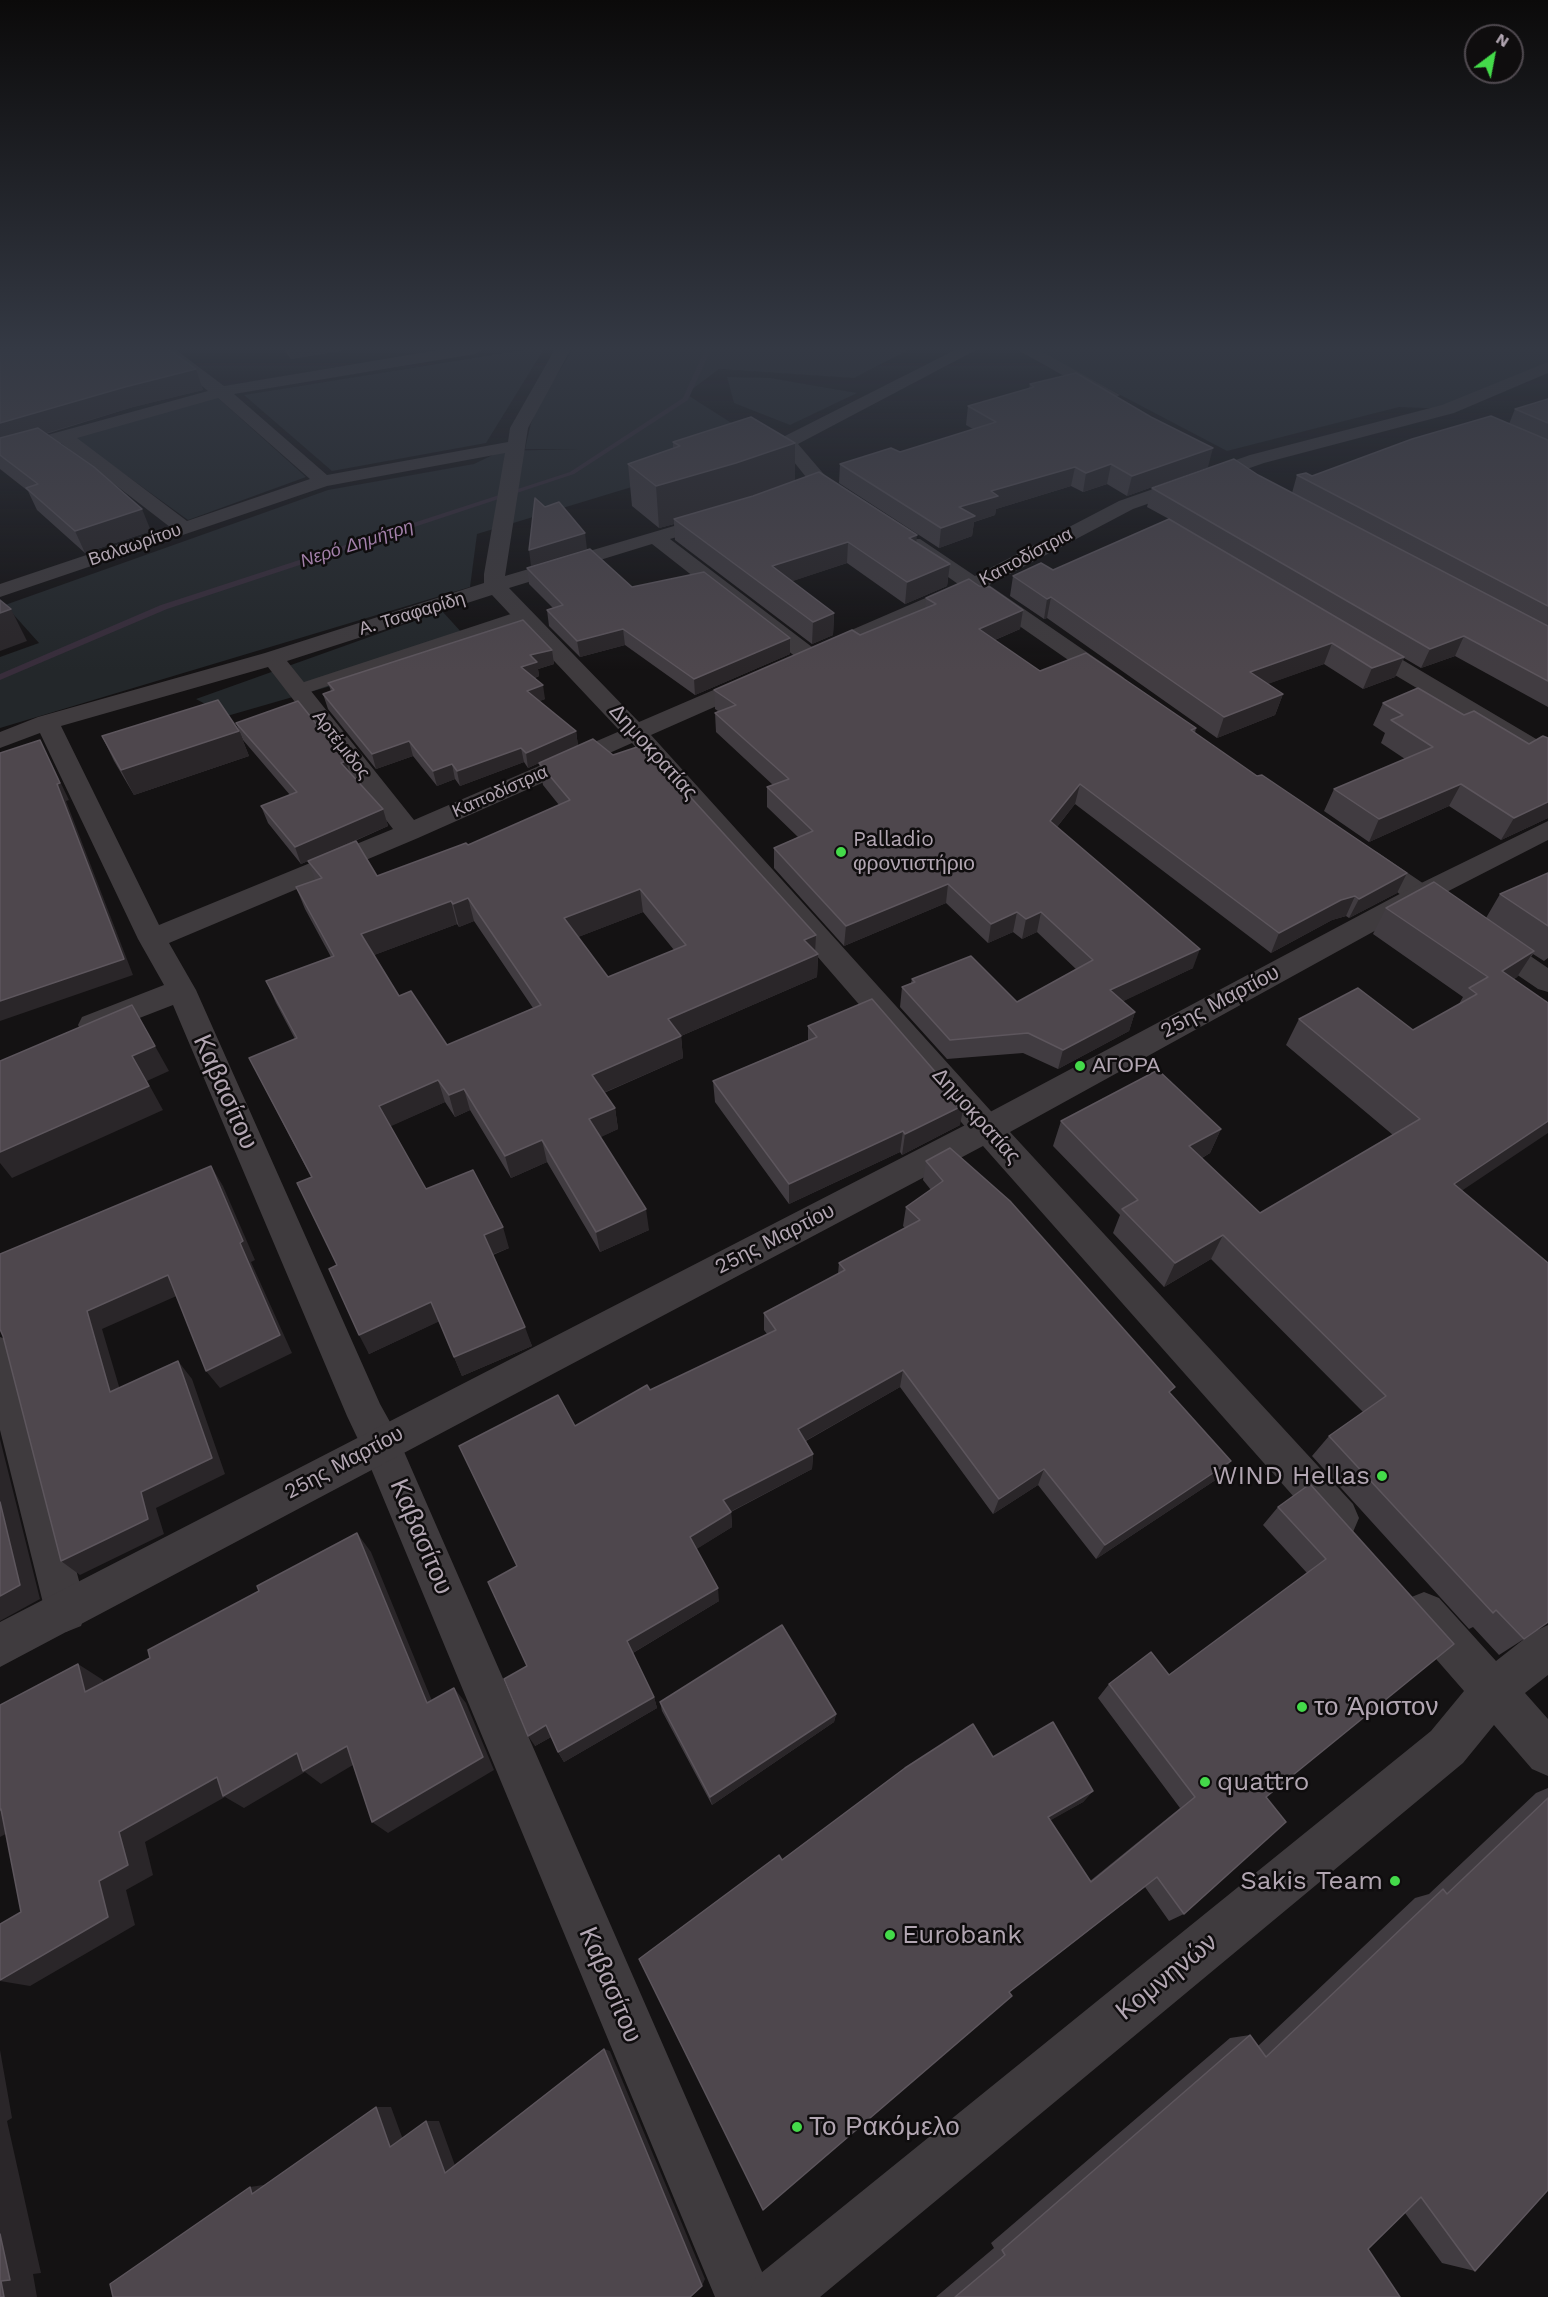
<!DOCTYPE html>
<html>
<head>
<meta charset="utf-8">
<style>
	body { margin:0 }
	#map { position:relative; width:1548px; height:2297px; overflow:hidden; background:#141213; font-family:"Work Sans",sans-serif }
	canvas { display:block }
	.north { position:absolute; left:1464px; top:24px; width:60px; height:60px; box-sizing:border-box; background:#0f0d0e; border:2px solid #504a50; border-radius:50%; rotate:32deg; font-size:16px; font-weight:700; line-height:24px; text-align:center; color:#b2a6b2 }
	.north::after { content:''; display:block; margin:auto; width:21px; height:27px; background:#44da4a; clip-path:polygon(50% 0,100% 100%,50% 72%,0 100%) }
</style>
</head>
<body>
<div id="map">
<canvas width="1548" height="2297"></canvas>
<div class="north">N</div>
</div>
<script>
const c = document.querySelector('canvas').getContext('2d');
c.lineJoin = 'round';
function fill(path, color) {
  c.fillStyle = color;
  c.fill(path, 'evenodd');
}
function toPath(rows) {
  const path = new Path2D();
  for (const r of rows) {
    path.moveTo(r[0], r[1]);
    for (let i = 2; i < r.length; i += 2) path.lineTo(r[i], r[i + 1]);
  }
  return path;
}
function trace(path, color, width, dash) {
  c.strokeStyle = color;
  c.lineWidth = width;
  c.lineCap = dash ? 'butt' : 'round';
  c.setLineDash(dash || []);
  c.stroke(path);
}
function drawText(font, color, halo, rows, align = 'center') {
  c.font = font + ' "Work Sans",sans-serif';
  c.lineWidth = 5;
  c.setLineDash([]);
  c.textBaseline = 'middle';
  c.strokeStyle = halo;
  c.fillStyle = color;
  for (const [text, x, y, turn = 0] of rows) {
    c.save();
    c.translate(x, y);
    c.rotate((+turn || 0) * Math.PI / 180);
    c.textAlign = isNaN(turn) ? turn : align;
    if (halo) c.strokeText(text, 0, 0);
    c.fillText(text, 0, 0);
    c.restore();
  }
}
fill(toPath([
	[530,349,544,349,486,443,332,471,244,395],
	[573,349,910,349,854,378,719,369,686,394,741,429,780,442,477,534,470,587,0,728,0,657,39,643,5,605,328,490,474,464,501,451,578,449,525,449,531,423,541,400],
	[1033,349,1548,349,1548,371,1448,409,1399,407,1227,451],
	[727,377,770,378,857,393,790,425,734,403],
	[217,397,306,477,188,520,73,437],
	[442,611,473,645,227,716,196,699]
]), '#23272a');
fill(toPath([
	[705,349,711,349,688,400,574,474,167,609,0,680,0,674,161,605,570,472,683,398,705,349]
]), '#382d3b');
fill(toPath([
	[523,610,529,612,531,615,529,618,304,694,292,694,289,690,292,686,523,610]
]), '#3f3b3e');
fill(toPath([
	[157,349,175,349,224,386,444,349,483,349,475,354,234,394,327,475,508,442,510,428,555,349,571,349,528,428,505,576,718,513,725,515,728,519,725,523,670,539,812,647,958,584,906,547,903,543,906,539,920,539,975,576,1119,501,1250,455,1442,405,1548,362,1548,373,1454,413,1264,463,1133,509,989,585,1123,677,1127,682,1123,687,1115,689,1107,687,972,593,809,663,801,661,652,544,509,588,639,722,746,676,762,676,766,681,762,686,651,735,999,1120,1003,1129,999,1138,987,1142,975,1138,632,743,418,838,169,943,196,990,380,1404,395,1431,773,2297,715,2297,365,1454,347,1416,173,1005,93,1036,82,1033,78,1025,82,1017,164,985,138,939,40,733,0,748,0,732,38,717,265,653,484,583,484,574,505,453,327,486,0,597,0,584,170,527,61,443,0,460,0,448,208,391,157,349],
	[218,398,310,479,187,521,77,438,218,398],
	[492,595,620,731,414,820,287,661,492,595],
	[268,667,393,829,159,925,61,726,268,667],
	[957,349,978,349,798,444,828,479,857,498,860,502,857,506,843,506,814,487,778,442,781,438,957,349],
	[1016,349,1037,349,1120,395,1111,400,1105,399,1016,349],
	[1361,638,1369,640,1548,746,1548,763,1539,761,1353,650,1350,645,1353,640,1361,638],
	[1367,849,1377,852,1458,907,1462,914,1458,921,1448,923,1438,921,1357,864,1354,858,1357,852,1367,849],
	[1488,931,1498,934,1548,968,1548,992,1538,989,1478,948,1474,941,1478,934,1488,931],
	[0,1337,13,1342,19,1354,87,1611,81,1626,66,1632,51,1626,45,1611,0,1430,0,1337]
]), '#3f3b3e');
fill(toPath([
	[1548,821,1548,840,1429,901,1010,1132,1353,1504,1359,1518,1353,1532,1339,1538,1325,1532,983,1146,0,1667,0,1622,975,1120,1409,889,1548,821],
	[1424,1592,1439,1598,1496,1661,1533,1632,1548,1625,1548,1675,1525,1693,1548,1719,1548,1776,1532,1769,1494,1725,1463,1763,820,2297,747,2297,756,2277,1431,1731,1464,1691,1409,1628,1403,1613,1409,1598,1424,1592]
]), '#3f3b3e');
fill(toPath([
	[0,349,196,369,203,390,133,407,46,434,151,531,85,553,37,510,28,491,0,469],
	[284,349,351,349,291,359],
	[1030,384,1208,467,1127,496,1107,484,1083,492,1071,486,996,509,995,515,974,522,972,536,939,548,839,483,840,464,900,452,973,429,966,425,968,406,1029,388],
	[1548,399,1548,707,1455,656,1421,668,1404,658,1395,677,1363,689,1324,664,1267,684,1283,694,1275,715,1217,738,1047,618,1044,619,1010,596,1013,576,1053,570,1169,519,1147,507,1152,488,1258,475,1292,493,1297,475,1312,476,1509,424,1515,409],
	[673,442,795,443,795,481,916,543,950,564,947,586,905,604,847,563,792,581,834,613,833,635,812,644,675,540,674,524,659,528,632,506,628,464,673,448],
	[527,568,632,587,790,638,790,654,695,695,625,645,580,657,549,626,547,610,553,608,529,584],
	[979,586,1023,610,1020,629,995,640,1040,671,1196,728,1195,733,1397,893,1349,918,1346,916,1332,920,1271,953,1075,804,1057,827,1193,968,1123,1001,1135,1012,1129,1031,1058,1069,1023,1053,947,1059,900,1007,902,987,911,983,912,979,1017,1002,1077,970,1037,932,1022,939,1013,932,988,943,946,903,844,946,774,868,774,848,798,837,767,807,767,787,773,785,716,732,715,713,718,711,715,709,714,690,860,635,925,608,926,598],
	[552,650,554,664,538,669,539,676,535,678,545,699,539,701,576,731,578,746,816,935,816,952,818,954,817,977,681,1036,683,1058,604,1093,615,1108,618,1129,600,1137,649,1230,600,1252,547,1162,511,1178,470,1110,455,1117,445,1102,390,1126,426,1189,509,1248,493,1255,532,1346,462,1376,439,1321,369,1354,337,1265,311,1177,249,1058,295,1039,276,1003,266,981,331,957,305,909,296,887,315,880,308,861,301,864,268,823,261,806,290,795,243,740,236,723,346,761,349,771,383,809,388,826,335,850,377,876,468,845,559,805,543,785,539,763,528,768,524,762,460,786,455,779,437,786,413,756,376,769,328,709,323,694,331,691,328,683],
	[643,912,674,950,608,977,578,937],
	[474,921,533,1008,447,1045,399,996,374,955,457,924,459,927],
	[1418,688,1548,818,1501,840,1449,806,1369,842,1324,811,1334,789,1405,759,1381,743,1385,733,1373,725,1383,703],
	[239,731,249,756,134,795,114,761,102,736],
	[1548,873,1548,958,1544,961,1533,954,1517,977,1514,979,1462,1191,1524,1639,1499,1655,1473,1627,1469,1629,1312,1456,1329,1436,1363,1412,1211,1259,1164,1287,1113,1233,1120,1215,1053,1146,1061,1121,1221,1129,1210,1153,1202,1158,1260,1213,1393,1135,1286,1045,1299,1019,1413,1030,1459,1004,1463,997,1373,934,1386,908,1486,918,1500,894],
	[808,1026,960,1125,902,1155,900,1152,789,1204,715,1102,713,1081,808,1040],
	[926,1161,1171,1395,1220,1477,1096,1559,1038,1485,993,1514,900,1387,806,1441,813,1454,812,1469,731,1512,732,1527,696,1549,719,1601,633,1653,654,1697,657,1708,564,1762,558,1752,551,1737,535,1746,517,1566,575,1426,767,1334,764,1330,764,1313,838,1274,839,1263,905,1228,903,1226,906,1207,931,1190,923,1180],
	[1278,1507,1454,1644,1266,1797,1184,1914,1169,1921,1145,1887,1009,1992,782,1860,993,1757,1093,1791,1083,1802,1050,1820,1090,1881,1180,1808,1098,1698,1109,1684,1169,1675,1307,1573,1263,1525],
	[660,1702,836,1714,834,1722,712,1805,662,1711],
	[1548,1788,1548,2190,1475,2271,1442,2263,1405,2213,1368,2249,1400,2297,936,2297,994,2248,991,2243,1230,2038,1250,2035,1258,2046,1415,1898,1429,1894,1536,1793]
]), '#413c41');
fill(toPath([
	[288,349,351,349,291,359],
	[196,369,203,390,133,407,0,447,0,423,125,387],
	[795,443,795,484,674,519,674,524,659,528,656,486],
	[1213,448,1208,467,1127,496,1132,476],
	[1111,464,1107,484,1083,492,1086,473],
	[1075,467,1071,486,996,509,995,515,974,522,972,536,939,548,941,528,959,507,991,491],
	[142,509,151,531,85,553,75,531],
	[585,533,587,549,531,566,529,550],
	[917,535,915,557,909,538],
	[848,542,847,563,772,588,772,566],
	[950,564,947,586,905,604,907,582],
	[1051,597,1047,618,1044,619,1047,599],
	[11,609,27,641,0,651,0,613],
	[1023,610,1020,629,976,648,979,629],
	[834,613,833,635,812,644,813,622],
	[623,629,625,645,580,657,577,641],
	[1464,636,1455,656,1421,668,1430,649],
	[790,638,790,654,695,695,694,679],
	[1332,643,1324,664,1243,693,1250,672],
	[552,650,554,664,538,669,539,676,524,682,521,667,530,655],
	[1404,657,1395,677,1363,689,1372,668],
	[543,685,545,699,529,706,527,691],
	[1283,694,1275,715,1217,738,1224,717],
	[239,731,249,756,134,795,121,770],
	[576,731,578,746,528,768,526,753],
	[40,740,69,800,66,801,133,975,0,1021,0,1001],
	[409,741,413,756,376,769,372,754],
	[521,748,524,762,460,786,457,771],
	[346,761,351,778,341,763],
	[452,764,455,779,437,786,433,771],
	[1080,784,1075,804,1046,841,1050,821],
	[1461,784,1449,806,1369,842,1379,819],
	[1548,802,1548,818,1501,840,1514,818],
	[383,809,388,826,301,864,295,847],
	[1407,873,1397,893,1349,918,1359,899],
	[948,884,946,903,844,946,846,926],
	[640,889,643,912,568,941,564,918],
	[1355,896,1346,916,1332,920,1271,953,1279,933,1341,900],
	[468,898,474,921,459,927,453,904],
	[451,901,457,924,369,957,361,934],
	[1017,912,1013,932,988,943,991,924],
	[1041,912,1037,932,1022,939,1026,919],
	[816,935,815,955,818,954,817,977,681,1036,683,1058,596,1096,592,1075,668,1019,804,940],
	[1200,949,1193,968,1105,1010,1110,990],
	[1534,951,1517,977,1485,997,1502,971],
	[132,1005,169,1071,147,1081,163,1110,12,1178,0,1163,0,1152,132,1056],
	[1135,1012,1129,1031,1058,1069,1063,1050],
	[438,1080,445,1102,387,1128,379,1106],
	[464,1089,470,1110,455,1117,449,1095],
	[964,1105,960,1125,902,1155,905,1134],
	[615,1108,618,1129,593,1141,589,1119],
	[1548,1121,1548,1133,1436,1208,1454,1184],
	[1221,1129,1210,1153,1179,1171,1189,1146],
	[903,1131,900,1152,789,1204,789,1184],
	[542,1140,547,1162,511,1178,505,1156],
	[211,1166,223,1186,255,1260,251,1262,292,1353,220,1388,206,1371,240,1243],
	[646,1209,649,1230,600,1252,596,1232],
	[503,1227,509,1248,491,1255,484,1235],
	[1223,1235,1211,1259,1164,1287,1175,1263],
	[168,1275,181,1294,102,1329,126,1410,110,1392,87,1311],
	[431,1302,440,1321,369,1354,359,1335],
	[525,1327,532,1346,462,1376,454,1357],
	[178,1361,192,1379,225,1474,156,1508,164,1534,80,1575,61,1561,141,1492],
	[903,1370,900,1387,798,1445,798,1429],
	[0,1439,40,1599,0,1621],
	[813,1454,812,1469,724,1515,723,1500],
	[1231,1461,1220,1477,1096,1559,1105,1545],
	[1044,1469,1038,1485,993,1514,999,1499],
	[731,1512,732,1527,692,1552,690,1537],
	[357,1533,371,1552,439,1718,427,1703],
	[718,1588,719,1601,631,1654,627,1641],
	[78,1664,103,1680,110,1707,85,1692],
	[454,1688,466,1703,494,1770,388,1833,372,1822],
	[654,1697,657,1708,564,1762,558,1752],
	[836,1714,834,1722,712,1805,710,1797],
	[546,1725,553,1736,535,1746,528,1736],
	[347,1746,363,1759,321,1784,305,1772,244,1808,225,1797,145,1842,153,1875,126,1890,135,1925,30,1986,0,1981,99,1881,119,1832,217,1777,297,1753],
	[1093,1791,1083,1802,1039,1827,1048,1817],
	[0,1810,30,1821,0,1837],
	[604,2049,610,2051,705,2279,702,2286],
	[0,2050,12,2118,7,2121,41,2273,33,2274,37,2297,4,2297,1,2281,0,2234],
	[376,2107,391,2107,405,2145,390,2147],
	[426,2121,439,2121,457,2171,445,2173],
	[270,2184,252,2194,250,2187]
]), '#2a2629');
const building = toPath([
	[0,349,168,349,196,369,125,387,0,423,0,349],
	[1076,373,1151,417,1213,448,1132,476,1111,464,1086,473,1075,467,991,491,998,496,959,507,975,516,941,528,840,464,891,448,900,452,996,422,968,406,1034,387,1030,384,1076,373],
	[1548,399,1548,423,1515,409,1548,399],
	[1491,416,1548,440,1548,606,1297,475,1306,473,1312,476,1412,439,1491,416],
	[751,417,795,443,736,463,656,486,628,464,680,446,673,442,751,417],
	[38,428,94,467,142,509,75,531,26,488,38,484,0,455,0,438,38,428],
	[1234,459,1258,475,1548,626,1548,681,1464,636,1430,649,1152,488,1234,459],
	[819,472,917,535,909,538,950,564,907,582,848,542,772,566,834,613,813,622,674,519,753,496,819,472],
	[535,498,545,507,559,502,585,533,529,550,535,498],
	[1169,519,1404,657,1372,668,1332,643,1250,672,1283,694,1224,717,1051,597,1047,599,1013,576,1041,563,1053,570,1169,519],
	[590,549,632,587,704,572,790,638,694,679,623,629,577,641,547,610,563,605,527,568,590,549],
	[969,579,979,586,990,587,1023,610,979,629,1040,671,1086,653,1196,728,1191,730,1257,776,1262,775,1407,873,1359,899,1355,896,1341,900,1279,933,1080,784,1050,821,1200,949,1110,990,1135,1012,1063,1050,1028,1033,950,1040,902,987,915,982,912,979,971,956,1017,1002,1093,960,1041,912,1026,919,1017,912,991,924,948,884,846,926,774,848,813,831,767,787,789,779,715,713,736,705,714,690,852,630,860,635,936,604,926,598,969,579],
	[0,600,11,609,0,613,0,600],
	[523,620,552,650,530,655,537,662,521,667,543,685,527,691,576,731,526,753,521,748,457,771,452,764,433,771,409,741,372,754,323,694,334,690,328,683,523,620],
	[1418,688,1464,715,1474,711,1529,744,1543,736,1548,738,1548,802,1514,818,1461,784,1379,819,1334,789,1433,747,1391,720,1403,715,1383,703,1418,688],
	[218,700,239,731,121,770,102,736,218,700],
	[298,701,346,761,341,763,383,809,295,847,261,806,297,792,236,723,298,701],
	[593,739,613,755,643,745,816,935,804,940,818,954,668,1019,681,1036,592,1075,615,1108,589,1119,646,1209,596,1232,542,1140,505,1156,464,1089,449,1095,438,1080,379,1106,426,1189,473,1170,503,1227,484,1235,525,1327,454,1357,431,1302,359,1335,329,1269,337,1265,297,1183,312,1177,249,1058,297,1038,266,981,334,956,296,887,322,878,308,861,356,841,377,876,466,843,468,845,570,800,539,763,593,739],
	[640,889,686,945,608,977,564,918,640,889],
	[468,898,541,1005,447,1045,411,991,399,996,361,934,451,901,453,904,468,898],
	[40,740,60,783,57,784,124,959,0,1001,0,753,40,740],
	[1548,873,1548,926,1500,894,1548,873],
	[1434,882,1534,951,1502,971,1548,1003,1548,1121,1454,1184,1548,1263,1548,1622,1524,1639,1496,1610,1493,1613,1329,1436,1386,1396,1223,1235,1175,1263,1122,1209,1138,1200,1061,1121,1158,1070,1221,1129,1189,1146,1260,1213,1420,1119,1299,1019,1358,988,1413,1030,1477,994,1469,988,1488,977,1386,908,1434,882],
	[872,999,964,1105,905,1134,903,1131,789,1184,713,1081,817,1037,808,1026,872,999],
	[132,1005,155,1046,132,1056,149,1086,0,1152,0,1061,132,1005],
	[950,1148,1010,1201,1175,1387,1169,1392,1231,1461,1105,1545,1044,1469,999,1499,903,1370,798,1429,813,1454,723,1500,731,1512,690,1537,718,1588,627,1641,654,1697,558,1752,546,1725,528,1736,504,1679,527,1666,488,1582,517,1566,459,1446,558,1395,575,1426,647,1385,650,1390,776,1330,764,1313,845,1270,839,1263,920,1220,906,1207,943,1181,926,1161,950,1148],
	[211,1166,243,1241,240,1243,280,1335,206,1371,168,1275,87,1311,110,1392,178,1361,212,1458,141,1492,148,1519,61,1561,3,1336,0,1329,0,1254,211,1166],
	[1310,1484,1454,1644,1266,1797,1286,1822,1184,1914,1157,1877,1009,1992,1012,1996,763,2210,639,1959,779,1855,782,1860,905,1768,973,1724,993,1757,1053,1722,1093,1791,1048,1817,1091,1882,1195,1797,1109,1684,1151,1652,1169,1675,1326,1559,1278,1507,1310,1484],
	[0,1502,20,1585,0,1596,0,1502],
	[357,1533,427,1703,454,1688,483,1757,372,1822,347,1746,303,1771,297,1753,223,1796,217,1777,119,1832,128,1865,99,1881,108,1917,0,1980,0,1924,21,1912,1,1809,0,1810,0,1705,78,1664,85,1692,150,1658,148,1650,259,1591,257,1586,357,1533],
	[782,1625,836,1714,710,1797,660,1702,782,1625],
	[1548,1798,1548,2190,1475,2271,1421,2197,1368,2249,1400,2297,955,2297,1005,2255,1002,2250,1250,2035,1266,2057,1443,1889,1447,1894,1548,1798],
	[604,2049,702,2286,690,2297,113,2297,110,2284,250,2187,252,2194,376,2107,390,2147,426,2121,445,2173,604,2049],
	[0,2234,10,2280,1,2281,4,2297,0,2297,0,2234]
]);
fill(building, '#4e474d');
trace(building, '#5d565d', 1.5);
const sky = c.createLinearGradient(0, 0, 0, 671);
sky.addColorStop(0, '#0b0a0a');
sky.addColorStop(0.52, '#343944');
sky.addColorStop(1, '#34394400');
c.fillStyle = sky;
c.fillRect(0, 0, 1548, 671);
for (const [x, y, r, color] of [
	[841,852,6,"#44da4a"],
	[1080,1066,6,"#44da4a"],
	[1382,1476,6,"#44da4a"],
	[1302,1707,6,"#44da4a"],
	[1205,1782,6,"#44da4a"],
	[1395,1881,6,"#44da4a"],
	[890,1935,6,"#44da4a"],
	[797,2127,6,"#44da4a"]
]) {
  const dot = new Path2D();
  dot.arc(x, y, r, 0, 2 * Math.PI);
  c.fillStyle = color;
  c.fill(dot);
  trace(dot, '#0f0d0e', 2);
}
drawText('italic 18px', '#a380aa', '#0f0d0e', [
	["Νερό Δημήτρη",357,544,-18]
]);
drawText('18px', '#b2a6b2', '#0f0d0e', [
	["Βαλαωρίτου",135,545,-19],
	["Καποδίστρια",1026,557,-28],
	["Α. Τσαφαρίδη",412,614,-17],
	["Αρτέμιδος",341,745,52],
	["Καποδίστρια",500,792,-24]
]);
drawText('21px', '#b2a6b2', '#0f0d0e', [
	["Δημοκρατίας",653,752,48],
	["25ης Μαρτίου",1220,1002,-28],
	["Δημοκρατίας",976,1116,48],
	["25ης Μαρτίου",775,1239,-27],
	["25ης Μαρτίου",344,1463,-28]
]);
drawText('21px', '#b2a6b2', '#0f0d0e', [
	["Palladio",853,840],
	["φροντιστήριο",853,864],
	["ΑΓΟΡΑ",1092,1066]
], 'left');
drawText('26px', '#b2a6b2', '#0f0d0e', [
	["Καβασίτου",225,1092,66],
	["Καβασίτου",421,1537,67],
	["Κομνηνών",1167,1977,-39],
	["Καβασίτου",610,1985,67]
]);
drawText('26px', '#b2a6b2', '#0f0d0e', [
	["WIND Hellas",1370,1476,"right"],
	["το Άριστον",1314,1707],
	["quattro",1217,1782],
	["Sakis Team",1383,1881,"right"],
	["Eurobank",902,1935],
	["Το Ρακόμελο",809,2127]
], 'left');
</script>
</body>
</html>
